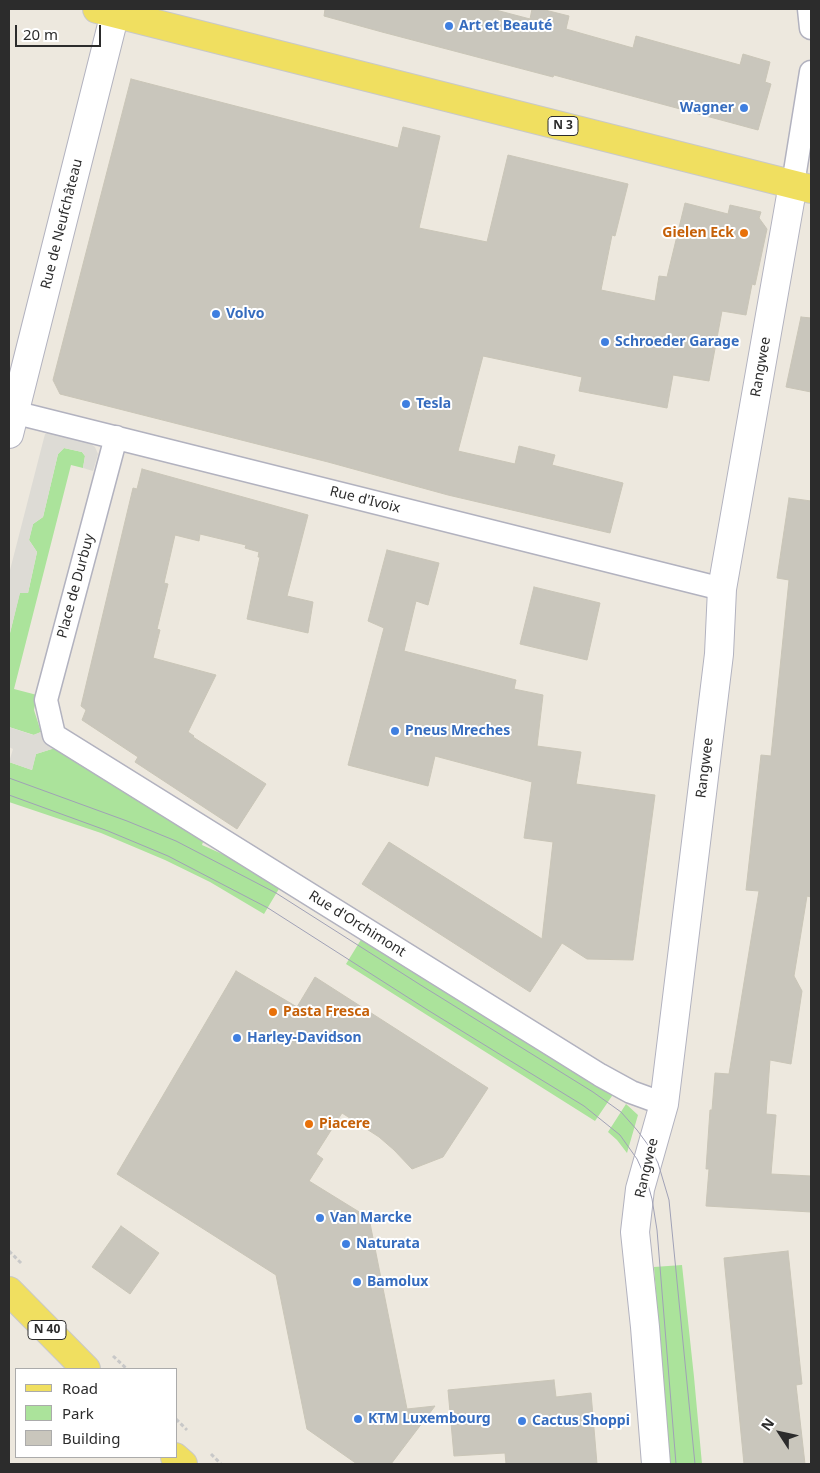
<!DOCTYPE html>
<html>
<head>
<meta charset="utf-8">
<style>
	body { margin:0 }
	#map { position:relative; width:820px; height:1473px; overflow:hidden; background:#ede8de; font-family:"Noto Sans",sans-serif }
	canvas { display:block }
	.frame { position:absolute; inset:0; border:10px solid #2c2c2c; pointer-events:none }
	.legend { position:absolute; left:15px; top:1368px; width:162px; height:90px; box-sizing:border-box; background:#fff; border:1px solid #ababab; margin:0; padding:6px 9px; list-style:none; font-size:15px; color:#2c2c2c }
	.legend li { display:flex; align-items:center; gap:10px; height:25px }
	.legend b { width:25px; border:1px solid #ababab }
	.north { position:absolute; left:755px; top:1408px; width:50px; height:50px; -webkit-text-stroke:4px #fff; paint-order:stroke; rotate:305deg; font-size:14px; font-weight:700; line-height:20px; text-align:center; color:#2c2c2c }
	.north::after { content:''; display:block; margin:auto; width:18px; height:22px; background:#2c2c2c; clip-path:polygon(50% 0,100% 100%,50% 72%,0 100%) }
	.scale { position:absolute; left:15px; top:25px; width:86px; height:22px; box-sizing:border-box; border:2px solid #2c2c2c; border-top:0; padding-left:6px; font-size:15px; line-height:18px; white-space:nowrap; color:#2c2c2c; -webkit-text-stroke:4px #fff; paint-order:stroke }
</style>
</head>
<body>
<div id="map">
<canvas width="820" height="1473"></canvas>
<div class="frame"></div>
<ul class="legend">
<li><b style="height:6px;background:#f0df60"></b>Road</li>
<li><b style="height:14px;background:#abe39b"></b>Park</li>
<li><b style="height:14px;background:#c9c6bc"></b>Building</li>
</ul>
<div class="north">N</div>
<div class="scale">20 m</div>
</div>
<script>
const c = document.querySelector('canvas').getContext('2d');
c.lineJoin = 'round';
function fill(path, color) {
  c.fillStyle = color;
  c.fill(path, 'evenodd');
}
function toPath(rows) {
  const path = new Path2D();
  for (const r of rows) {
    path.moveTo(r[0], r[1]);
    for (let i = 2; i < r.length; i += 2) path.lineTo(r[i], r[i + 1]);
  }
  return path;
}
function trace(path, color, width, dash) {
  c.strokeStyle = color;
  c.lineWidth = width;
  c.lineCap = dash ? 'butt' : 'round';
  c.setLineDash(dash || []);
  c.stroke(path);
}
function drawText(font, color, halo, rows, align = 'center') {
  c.font = font + ' "Noto Sans",sans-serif';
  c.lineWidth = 4;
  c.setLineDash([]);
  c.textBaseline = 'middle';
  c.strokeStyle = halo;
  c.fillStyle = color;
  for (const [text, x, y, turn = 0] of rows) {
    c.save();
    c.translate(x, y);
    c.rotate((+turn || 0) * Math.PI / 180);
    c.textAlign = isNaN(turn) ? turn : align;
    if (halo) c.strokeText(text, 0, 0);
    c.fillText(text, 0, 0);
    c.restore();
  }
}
fill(toPath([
	[64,448,82,452,85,456,83,468,71,465,14,689,37,695,34,710,41,732,34,735,9,727,9,637,20,592,28,593,37,552,29,540,33,524,43,517,58,454],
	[55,748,204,839,202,845,229,857,280,887,264,914,210,882,165,860,101,833,9,802,9,762,32,770,36,754],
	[362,938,614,1093,595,1121,346,964],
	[626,1104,638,1115,627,1153,617,1140,608,1132],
	[682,1265,694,1377,702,1464,670,1464,654,1267]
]), '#abe39b');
fill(toPath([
	[47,433,88,442,95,447,98,454,93,471,83,468,85,456,82,452,64,448,58,454,43,517,33,524,29,540,37,552,28,593,20,593,9,637,9,574,45,434],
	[9,727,33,735,41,732,46,741,55,748,36,754,32,770,9,762,13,749,9,747]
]), '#dddbd5');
const building = toPath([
	[325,9,492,9,530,19,532,9,541,9,569,16,566,29,633,48,636,36,740,65,743,54,770,62,765,82,771,84,758,130,554,75,553,77,382,32,324,16,325,9],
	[131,79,398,148,403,127,440,136,419,228,487,242,508,155,628,184,615,236,612,235,601,290,655,301,659,276,667,277,685,203,728,214,730,205,761,212,759,218,767,229,755,285,752,284,746,315,722,311,709,381,673,375,667,408,579,391,582,377,483,356,458,451,515,464,519,446,555,455,552,465,623,483,610,533,448,495,328,462,60,394,53,380,131,79],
	[801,317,811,318,811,392,786,387,801,317],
	[142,469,308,515,287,596,313,602,308,633,247,619,260,557,258,557,259,552,245,548,246,545,200,534,199,541,175,535,164,583,168,584,157,629,160,630,153,658,216,675,188,732,194,736,193,737,266,784,237,829,135,762,138,757,82,720,86,710,81,706,133,488,137,489,142,469],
	[789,498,811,501,811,897,807,896,794,976,802,991,791,1064,770,1060,766,1114,776,1115,771,1174,811,1176,811,1212,706,1206,709,1169,706,1169,710,1110,712,1110,715,1073,729,1074,759,891,746,890,761,755,771,756,789,580,777,578,789,498],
	[387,550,439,563,428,605,416,601,404,651,516,680,514,689,543,695,537,746,581,752,576,784,655,795,633,960,587,959,562,943,530,992,362,884,389,842,542,939,553,842,524,838,532,782,435,756,428,786,348,765,384,628,368,621,387,550],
	[534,587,600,603,587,660,520,644,534,587],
	[236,971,297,1007,315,977,488,1088,443,1157,412,1169,394,1150,379,1137,342,1113,316,1154,323,1159,309,1181,369,1218,407,1409,435,1406,391,1464,357,1464,307,1429,276,1275,117,1174,236,971],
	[121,1226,159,1253,130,1294,92,1267,121,1226],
	[788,1251,802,1384,796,1385,805,1464,744,1464,724,1258,788,1251],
	[554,1380,556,1397,591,1393,597,1464,506,1464,505,1453,454,1456,448,1390,554,1380]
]);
fill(building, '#c9c6bc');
trace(building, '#c9c5b7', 1);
const street = toPath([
	[809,9,811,28],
	[793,184,811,72],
	[9,411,722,589],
	[116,437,46,700,54,735,600,1075,631,1092,664,1104]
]);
const secondary = toPath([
	[9,434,115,13,113,9],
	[656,1464,645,1327,635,1232,640,1189,664,1104,719,654,722,589,793,184]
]);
const primary = toPath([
	[97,9,811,189],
	[9,1291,86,1369],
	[175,1457,183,1464]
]);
trace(street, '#b2b2bf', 25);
trace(secondary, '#b2b2bf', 30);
trace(primary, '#c8c8c8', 30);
trace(toPath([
	[9,1251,22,1264],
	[113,1356,127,1369],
	[176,1419,187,1430],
	[211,1454,221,1464]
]), '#c8c8c8', 3, [4, 2.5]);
trace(street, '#fff', 22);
trace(secondary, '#fff', 28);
trace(primary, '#f0df60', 28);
trace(toPath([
	[9,778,127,821,176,841,276,893,419,984,593,1092,621,1112,637,1130,651,1149,658,1163,669,1200,695,1464],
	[9,795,108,831,168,856,268,908,426,1009,584,1106,620,1135,637,1159,647,1181,652,1199,657,1230,676,1464]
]), '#a0a1b6', 1);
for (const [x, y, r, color] of [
	[449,26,5,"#3f7fe0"],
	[744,108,5,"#3f7fe0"],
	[744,233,5,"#e8710a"],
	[216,314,5,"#3f7fe0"],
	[605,342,5,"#3f7fe0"],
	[406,404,5,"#3f7fe0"],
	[395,731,5,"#3f7fe0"],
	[273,1012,5,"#e8710a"],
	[237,1038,5,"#3f7fe0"],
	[309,1124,5,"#e8710a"],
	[320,1218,5,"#3f7fe0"],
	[346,1244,5,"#3f7fe0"],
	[357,1282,5,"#3f7fe0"],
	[358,1419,5,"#3f7fe0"],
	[522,1421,5,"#3f7fe0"]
]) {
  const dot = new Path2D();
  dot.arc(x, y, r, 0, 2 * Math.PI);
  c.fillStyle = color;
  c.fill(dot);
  trace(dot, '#fff', 2);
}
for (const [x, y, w] of [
	[563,126,30],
	[47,1330,38]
]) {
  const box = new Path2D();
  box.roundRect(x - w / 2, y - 9.5, w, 19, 4);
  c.fillStyle = '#fff';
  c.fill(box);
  trace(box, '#2c2c2c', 1);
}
drawText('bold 12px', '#2c2c2c', null, [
	["N 3",563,126],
	["N 40",47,1330]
]);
drawText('bold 14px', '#366cbe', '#fff', [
	["Art et Beauté",459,26],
	["Wagner",734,108,"right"],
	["Volvo",226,314],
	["Schroeder Garage",615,342],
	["Tesla",416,404],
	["Pneus Mreches",405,731],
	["Harley-Davidson",247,1038],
	["Van Marcke",330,1218],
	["Naturata",356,1244],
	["Bamolux",367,1282],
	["KTM Luxembourg",368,1419],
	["Cactus Shoppi",532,1421]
], 'left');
drawText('14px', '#2c2c2c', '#fff', [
	["Rue de Neufchâteau",62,224,-76],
	["Rangwee",761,367,-80],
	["Rue d'Ivoix",365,500,14],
	["Place de Durbuy",76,586,-75],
	["Rangwee",705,768,-83],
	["Rue d'Orchimont",357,924,32],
	["Rangwee",647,1168,-77]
]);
drawText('bold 14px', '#c56008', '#fff', [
	["Gielen Eck",734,233,"right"],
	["Pasta Fresca",283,1012],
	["Piacere",319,1124]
], 'left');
</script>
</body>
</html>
